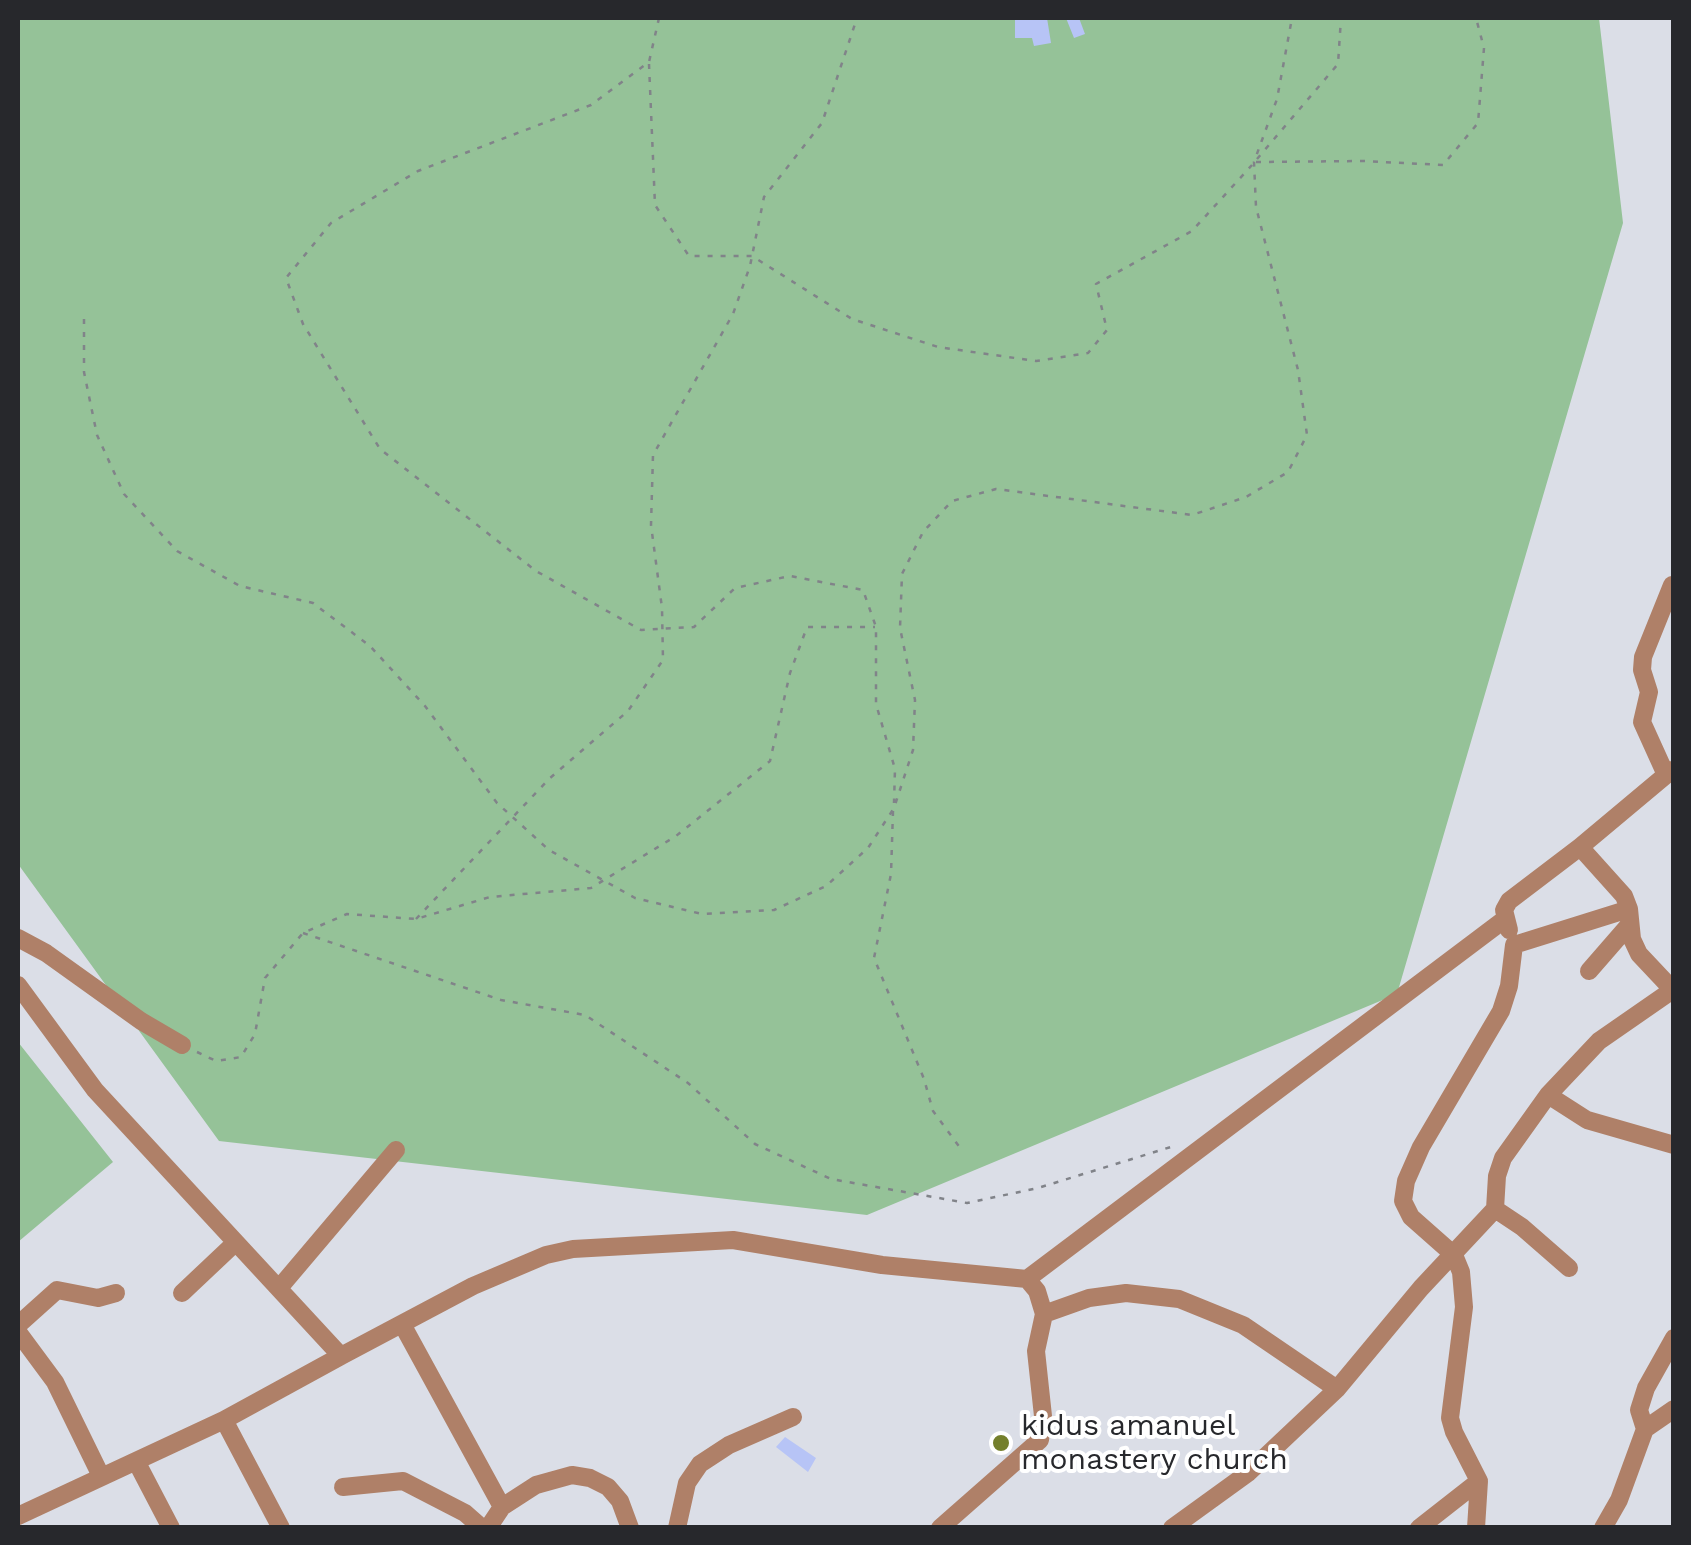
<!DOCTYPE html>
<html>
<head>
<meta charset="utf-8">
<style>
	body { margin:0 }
	#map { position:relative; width:1691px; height:1545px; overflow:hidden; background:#dbdee7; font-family:"Work Sans",sans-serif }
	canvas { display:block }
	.frame { position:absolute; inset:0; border:20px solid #27282c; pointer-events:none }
</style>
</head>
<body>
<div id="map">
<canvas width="1691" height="1545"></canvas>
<div class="frame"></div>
</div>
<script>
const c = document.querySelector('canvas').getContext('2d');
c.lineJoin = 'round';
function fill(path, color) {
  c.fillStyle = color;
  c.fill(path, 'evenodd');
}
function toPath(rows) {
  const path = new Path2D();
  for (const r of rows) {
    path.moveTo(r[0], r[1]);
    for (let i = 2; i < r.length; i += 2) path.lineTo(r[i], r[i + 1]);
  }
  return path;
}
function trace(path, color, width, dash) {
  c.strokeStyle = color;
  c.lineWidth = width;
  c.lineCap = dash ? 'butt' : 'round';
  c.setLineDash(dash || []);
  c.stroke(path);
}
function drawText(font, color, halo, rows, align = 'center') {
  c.font = font + ' "Work Sans",sans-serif';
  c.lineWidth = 8;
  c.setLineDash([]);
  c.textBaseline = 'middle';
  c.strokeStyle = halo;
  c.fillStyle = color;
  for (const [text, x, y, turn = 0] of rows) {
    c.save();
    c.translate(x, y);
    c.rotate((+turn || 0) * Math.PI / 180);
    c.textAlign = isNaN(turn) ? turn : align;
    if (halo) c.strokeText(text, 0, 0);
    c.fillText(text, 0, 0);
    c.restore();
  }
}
fill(toPath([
	[18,18,1599,18,1623,223,1397,994,867,1215,219,1141,18,864],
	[18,1042,113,1162,18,1242]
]), '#95c298');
fill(toPath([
	[1015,18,1047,18,1051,43,1034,46,1032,38,1015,38],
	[1066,18,1079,18,1085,34,1074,38],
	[785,1437,816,1458,808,1472,776,1447]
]), '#b7c4f6');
trace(toPath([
	[659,18,649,62,591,105,418,171,331,223,286,278,303,324,380,449,536,571,641,630,694,627,735,588,790,576,863,590,876,627,876,704,895,769,894,803],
	[649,64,655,205,689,256,752,256,852,319,938,347,1036,361,1088,353,1107,330,1096,284,1192,231,1252,165],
	[1257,159,1338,64,1341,18],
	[1256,162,1363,161,1443,165,1478,123,1484,48,1476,18],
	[84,319,84,372,97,435,124,494,177,551,240,586,313,603,370,646,425,706,497,803,549,850,635,898,702,914,774,910,826,886,868,848,894,808,913,750,915,700,900,628,902,574,923,532,952,501,996,489,1192,515,1246,497,1288,472,1307,435,1298,370,1256,207,1254,162,1277,99,1292,18],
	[893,811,891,874,874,958,924,1079,933,1111,961,1149],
	[416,919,550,778,628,711,663,660,662,608,651,525,653,455,733,314,750,266,764,197,822,123,857,18],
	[303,933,501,1000,585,1015,688,1083,755,1144,831,1179,967,1203,1038,1188,1174,1146],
	[197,1052,216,1061,241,1057,255,1034,265,978,303,933,347,914,416,919,490,897,591,888,676,836,770,761,790,673,807,627,875,627]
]), '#818389', 2.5, [5, 8]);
trace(toPath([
	[1666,775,1642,722,1649,692,1642,670,1643,657,1672,585],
	[1580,847,1672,770],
	[1509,930,1504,910,1509,901,1580,847,1624,896,1629,909],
	[18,938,46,953,141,1021,182,1045],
	[1589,971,1629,925],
	[18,985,95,1090,341,1356,473,1286,546,1255,573,1249,733,1240,882,1265,1027,1279,1037,1291,1044,1314,1036,1351,1043,1416,1040,1440,940,1528],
	[1548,1095,1587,1120,1674,1145],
	[1495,1209,1522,1227,1569,1268],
	[1027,1279,1505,919],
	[280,1287,396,1150],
	[182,1293,235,1243],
	[1044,1314,1089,1298,1126,1293,1179,1299,1243,1325,1337,1389],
	[402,1324,502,1507],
	[18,1325,57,1290,98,1298,116,1293],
	[18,1332,55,1382,101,1476],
	[224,1420,281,1528],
	[1645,1429,1639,1410,1646,1388,1674,1338],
	[136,1461,171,1528],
	[343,1487,403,1481,465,1513,482,1528],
	[18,1516,224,1420,341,1356],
	[488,1528,502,1507,536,1485,572,1475,590,1478,608,1487,620,1501,630,1528],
	[677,1528,687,1483,700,1464,729,1445,793,1417],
	[1172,1528,1248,1473,1337,1389,1421,1288,1495,1209,1497,1176,1503,1158,1548,1095,1599,1041,1674,989],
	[1419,1528,1479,1481],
	[1476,1528,1479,1481,1454,1432,1450,1418,1464,1307,1461,1272,1454,1255,1411,1217,1403,1201,1406,1181,1421,1147,1501,1011,1509,986,1514,945,1629,909,1632,939,1639,954,1671,988],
	[1603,1528,1619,1500,1645,1429,1674,1409]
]), '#af8068', 18);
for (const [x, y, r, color] of [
	[1001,1443,10,"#747f2c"]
]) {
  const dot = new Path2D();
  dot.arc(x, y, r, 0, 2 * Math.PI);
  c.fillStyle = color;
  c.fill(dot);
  trace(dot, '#fff', 4);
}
drawText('30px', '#27282c', '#fff', [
	["kidus amanuel",1021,1426],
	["monastery church",1021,1460]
], 'left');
</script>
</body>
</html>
